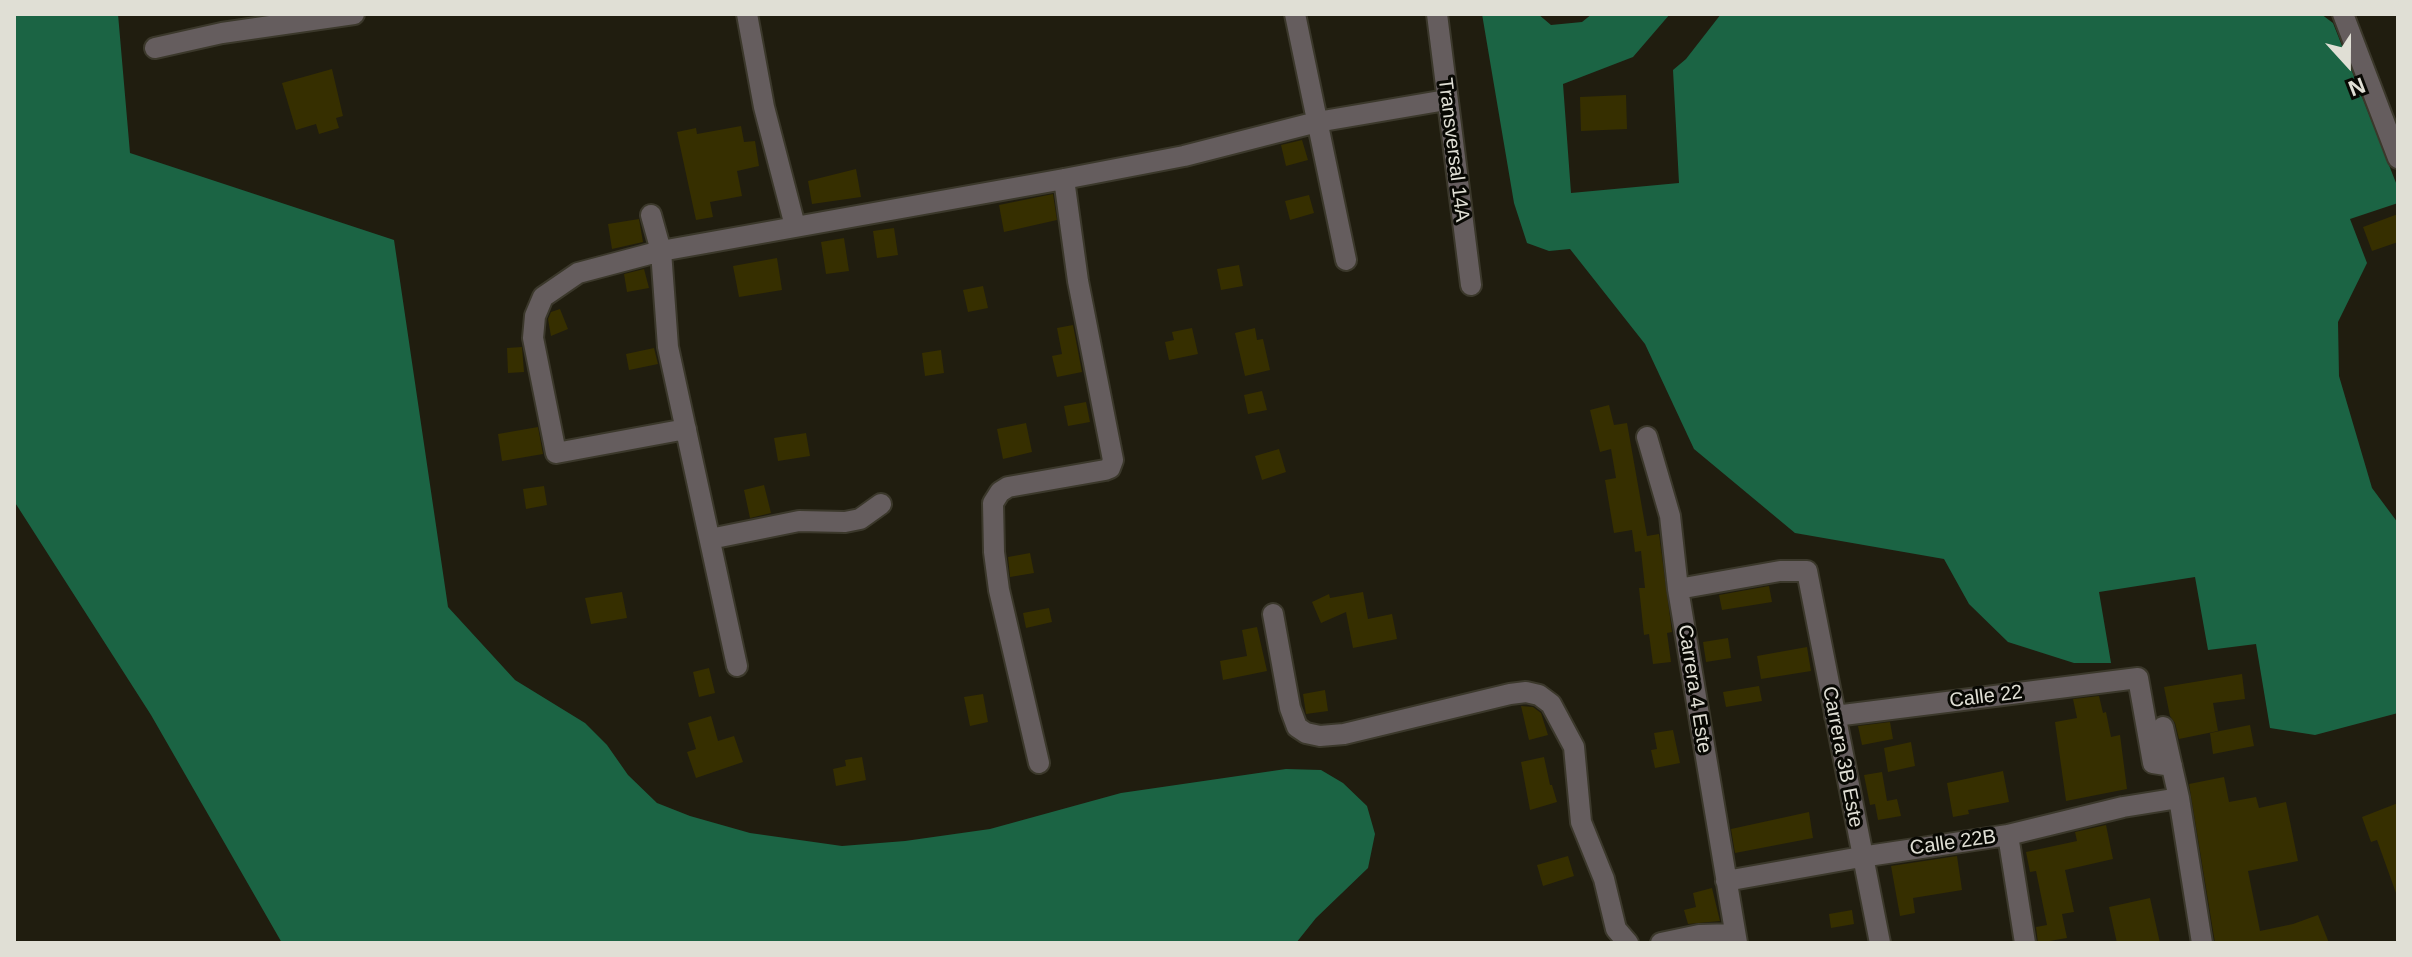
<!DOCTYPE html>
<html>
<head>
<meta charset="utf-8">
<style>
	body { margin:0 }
	#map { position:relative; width:2412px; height:957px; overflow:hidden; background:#201d0f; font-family:Helvetica,sans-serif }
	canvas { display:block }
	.frame { position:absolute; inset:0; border:16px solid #e0dfd5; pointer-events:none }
	.north { position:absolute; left:2308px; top:24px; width:80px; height:80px; -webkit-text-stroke:6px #080803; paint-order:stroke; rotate:159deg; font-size:22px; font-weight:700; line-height:32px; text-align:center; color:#e0dfd5 }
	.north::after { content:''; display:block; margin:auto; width:28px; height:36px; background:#e0dfd5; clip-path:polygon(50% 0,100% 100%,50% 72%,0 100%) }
</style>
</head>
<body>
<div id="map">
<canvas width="2412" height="957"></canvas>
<div class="frame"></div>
<div class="north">N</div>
</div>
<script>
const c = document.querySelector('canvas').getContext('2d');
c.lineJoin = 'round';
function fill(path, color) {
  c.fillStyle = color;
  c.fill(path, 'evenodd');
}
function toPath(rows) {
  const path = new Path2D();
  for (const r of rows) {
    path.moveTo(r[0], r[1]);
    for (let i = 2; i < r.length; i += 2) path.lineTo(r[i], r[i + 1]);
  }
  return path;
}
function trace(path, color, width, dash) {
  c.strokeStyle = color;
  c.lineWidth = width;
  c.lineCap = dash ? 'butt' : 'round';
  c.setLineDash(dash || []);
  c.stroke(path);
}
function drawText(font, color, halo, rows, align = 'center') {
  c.font = font + ' Helvetica,sans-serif';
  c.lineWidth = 6;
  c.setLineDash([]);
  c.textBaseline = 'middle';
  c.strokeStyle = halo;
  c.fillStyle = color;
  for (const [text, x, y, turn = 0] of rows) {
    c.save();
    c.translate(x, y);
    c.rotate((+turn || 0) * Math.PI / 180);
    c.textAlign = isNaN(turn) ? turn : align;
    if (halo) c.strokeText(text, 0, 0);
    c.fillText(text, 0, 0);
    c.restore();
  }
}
fill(toPath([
	[14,14,118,14,130,153,394,240,448,607,515,680,585,723,607,745,628,775,657,803,690,816,750,833,842,846,905,841,990,829,1121,793,1286,769,1321,770,1343,783,1367,806,1375,834,1368,868,1316,918,1296,943,282,943,151,715,14,501],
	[1482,14,1538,14,1551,25,1582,22,1592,14,1670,14,1633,57,1563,84,1571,193,1679,183,1673,70,1686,59,1721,14,2321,14,2333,23,2398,188,2398,203,2350,219,2367,263,2338,322,2339,376,2372,488,2398,523,2398,713,2315,735,2270,728,2256,644,2208,650,2195,577,2099,592,2111,663,2074,663,2008,642,1969,604,1944,559,1795,533,1694,449,1645,344,1570,249,1549,251,1527,243,1514,203]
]), '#1b6444');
fill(toPath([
	[332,69,343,116,336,118,339,128,319,134,316,124,296,130,282,83],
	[1626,95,1627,129,1581,131,1580,97],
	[741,126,744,142,755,141,759,166,737,171,742,196,710,202,713,217,696,220,677,132,696,128,697,134],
	[1302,140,1308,160,1286,166,1281,145],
	[856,169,861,197,812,204,808,181],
	[1053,194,1057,220,1004,232,999,205],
	[1309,195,1314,213,1290,220,1285,201],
	[2398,214,2398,242,2372,251,2363,227],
	[639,219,643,242,612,249,608,224],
	[894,228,898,255,877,258,873,231],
	[844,238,849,271,826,274,821,242],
	[777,258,782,290,739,297,733,266],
	[1239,265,1243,286,1221,290,1217,269],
	[644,269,649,288,627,292,624,274],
	[983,286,988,308,968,312,963,290],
	[560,309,568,329,551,336,548,319,551,312],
	[1073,325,1082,372,1057,377,1052,356,1062,354,1057,328],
	[1192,328,1198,354,1169,360,1165,342,1174,340,1172,332],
	[1255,328,1257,340,1263,339,1270,370,1245,376,1235,333],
	[522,347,524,372,508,373,507,348],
	[654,348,658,364,629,370,626,354],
	[941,350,944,373,925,376,922,353],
	[1262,391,1267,410,1248,414,1244,395],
	[1086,402,1090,422,1068,426,1064,406],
	[1609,405,1614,425,1627,423,1647,536,1659,534,1672,632,1667,633,1671,662,1653,664,1649,634,1644,635,1639,588,1645,588,1641,551,1635,552,1632,530,1614,533,1605,480,1616,478,1611,449,1600,452,1590,410],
	[1026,423,1032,452,1003,459,997,429],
	[538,427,543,454,502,461,498,434],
	[806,433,810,456,778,461,774,438],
	[1279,449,1286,472,1262,480,1255,456],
	[764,485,771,513,750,518,744,490],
	[544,486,547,505,526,509,523,489],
	[1030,553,1034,573,1010,577,1008,557],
	[1769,586,1772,602,1722,610,1719,595],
	[622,592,627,618,591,624,585,598],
	[1363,592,1368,619,1392,614,1397,639,1353,648,1346,612,1321,623,1312,602,1329,594,1330,598],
	[1049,608,1052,622,1026,628,1023,613],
	[1257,627,1267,671,1223,680,1220,661,1247,656,1242,630],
	[1728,638,1731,658,1706,662,1703,642],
	[1807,647,1811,671,1761,679,1757,656],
	[709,668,715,693,699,697,693,672],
	[2242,674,2245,699,2213,703,2218,731,2179,739,2175,723,2170,716,2164,687],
	[1759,686,1762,701,1726,707,1723,692],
	[1325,690,1328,711,1306,714,1303,694],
	[983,694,988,722,970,726,964,697],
	[2099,696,2103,713,2106,712,2111,737,2120,735,2127,789,2066,801,2055,722,2077,718,2073,699],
	[1521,706,1533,707,1541,713,1548,735,1529,740],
	[711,716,718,741,734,736,743,762,696,778,687,752,696,749,688,723],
	[1890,722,1893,739,1862,745,1858,726],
	[2250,725,2254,746,2213,754,2210,733],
	[1673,730,1680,763,1655,768,1651,750,1657,749,1654,733],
	[1911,742,1915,766,1888,772,1884,748],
	[862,757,866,780,836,786,833,769,846,766,845,760],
	[1544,757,1550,785,1552,785,1557,802,1530,810,1521,762],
	[2003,771,2009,802,1968,810,1969,814,1953,817,1947,783],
	[1882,772,1887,801,1897,799,1901,816,1878,820,1875,804,1870,805,1864,775],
	[2224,777,2229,802,2256,797,2259,808,2286,802,2298,861,2248,871,2260,931,2293,924,2318,915,2329,943,2215,943,2189,784],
	[2398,803,2398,893,2396,893,2377,840,2371,842,2362,817],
	[1809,812,1813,838,1735,853,1731,829],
	[2106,825,2113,859,2065,870,2074,912,2062,914,2067,938,2038,943,2036,927,2047,925,2036,871,2030,872,2026,852,2077,841,2075,832],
	[1568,856,1574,876,1543,886,1537,865],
	[1957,856,1962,890,1913,898,1915,913,1900,916,1891,866],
	[1712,888,1720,921,1688,924,1684,910,1696,907,1693,893],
	[2150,898,2160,943,2117,943,2109,907],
	[1852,910,1854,924,1831,928,1829,914]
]), '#362f00');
const minor = toPath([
	[747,14,764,107,795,226],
	[1295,14,1346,260],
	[1437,14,1471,285],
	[2343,14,2398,158],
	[155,48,222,33,354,14],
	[651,215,661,251,668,347,737,666],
	[686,429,556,453,533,338,535,316,543,297,578,273,661,251,1064,179,1184,156,1317,122,1446,100],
	[1647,437,1670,516,1678,589,1737,943],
	[710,539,799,521,845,522,860,519,881,504],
	[1678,589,1780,571,1807,571,1880,943],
	[1273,614,1290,708,1297,727,1306,733,1320,736,1344,734,1510,694,1526,692,1539,695,1551,704,1574,747,1581,822,1604,879,1616,929,1628,943],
	[1835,716,2138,678,2153,763,2172,766],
	[2163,727,2179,798,2202,943],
	[1039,763,999,590,994,552,993,503,1000,492,1008,487,1105,470,1110,468,1113,460,1078,281,1064,179],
	[2008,835,2025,943],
	[1726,881,1861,857,2008,835,2123,807,2179,798],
	[1661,943,1699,935,1735,934]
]);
trace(minor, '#3b382b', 24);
trace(minor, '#655d5e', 20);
drawText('20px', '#e0dfd5', '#080803', [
	["Transversal 14A",1453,150,83],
	["Carrera 4 Este",1694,689,81],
	["Calle 22",1986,697,-7],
	["Carrera 3B Este",1842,757,79],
	["Calle 22B",1953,843,-8]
]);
</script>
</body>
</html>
